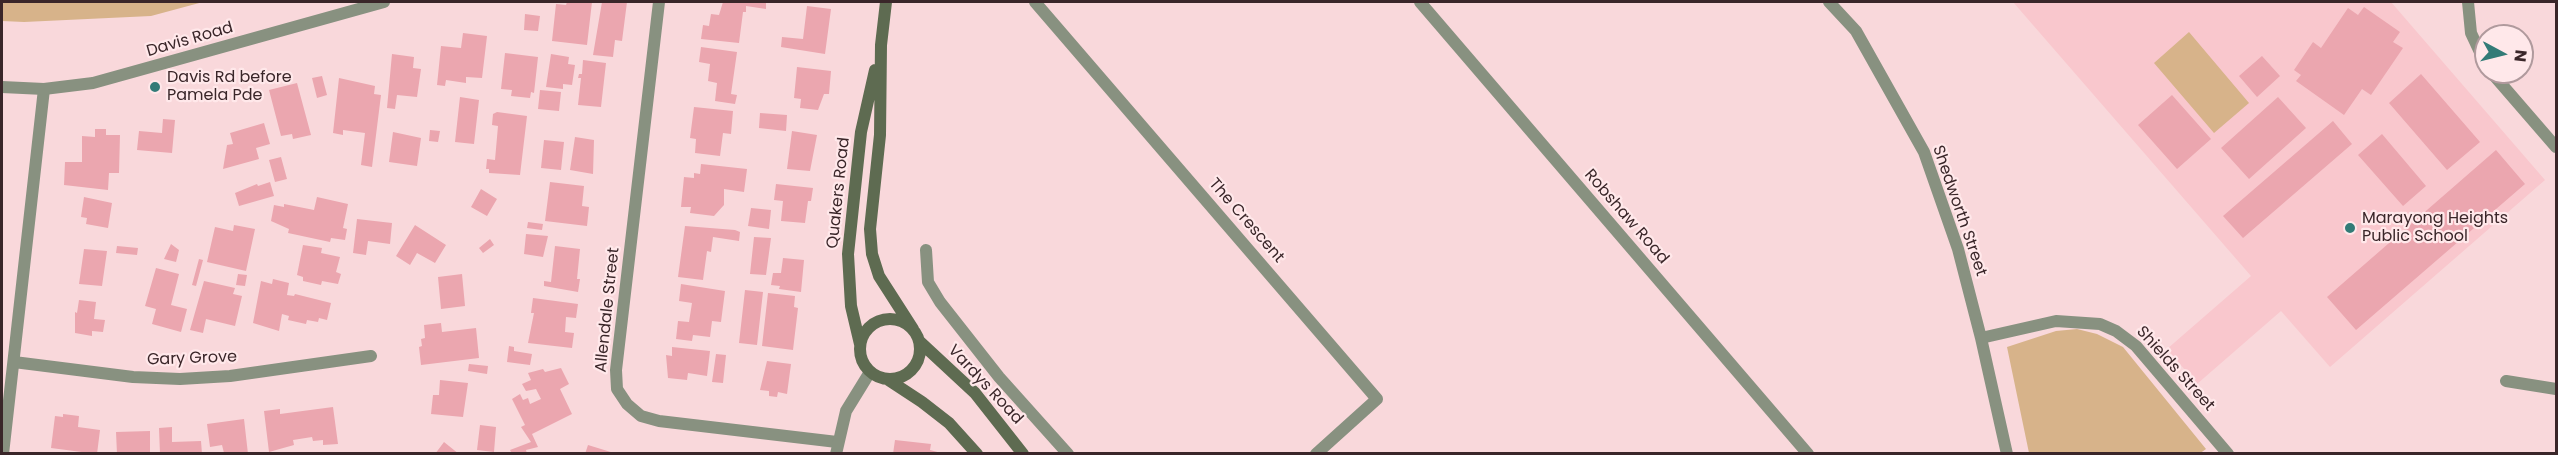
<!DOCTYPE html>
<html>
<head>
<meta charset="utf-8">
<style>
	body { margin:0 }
	#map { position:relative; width:2558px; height:455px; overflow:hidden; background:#f9d8db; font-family:Poppins,sans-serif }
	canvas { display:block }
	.frame { position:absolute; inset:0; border:3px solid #3a2629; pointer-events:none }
	.north { position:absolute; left:2474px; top:24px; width:60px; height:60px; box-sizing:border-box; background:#ffe8ea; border:2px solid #b09a9d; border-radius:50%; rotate:97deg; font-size:16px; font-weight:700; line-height:24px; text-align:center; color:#3a2629 }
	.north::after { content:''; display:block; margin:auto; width:21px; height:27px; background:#337b77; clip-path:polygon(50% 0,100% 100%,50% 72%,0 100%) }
</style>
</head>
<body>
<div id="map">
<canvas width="2558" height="455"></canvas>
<div class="frame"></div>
<div class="north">N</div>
</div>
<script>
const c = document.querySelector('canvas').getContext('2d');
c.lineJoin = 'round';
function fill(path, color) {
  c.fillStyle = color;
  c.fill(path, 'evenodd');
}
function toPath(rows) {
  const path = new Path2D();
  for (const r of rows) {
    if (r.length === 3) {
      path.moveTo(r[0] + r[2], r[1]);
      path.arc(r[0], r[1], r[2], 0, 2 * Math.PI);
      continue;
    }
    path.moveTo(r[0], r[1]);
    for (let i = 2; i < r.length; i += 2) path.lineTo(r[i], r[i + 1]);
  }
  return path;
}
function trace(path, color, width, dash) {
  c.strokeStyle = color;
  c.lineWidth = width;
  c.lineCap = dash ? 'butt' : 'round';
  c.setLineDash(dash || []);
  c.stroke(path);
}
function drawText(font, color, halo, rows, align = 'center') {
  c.font = font + ' Poppins,sans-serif';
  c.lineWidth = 4.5;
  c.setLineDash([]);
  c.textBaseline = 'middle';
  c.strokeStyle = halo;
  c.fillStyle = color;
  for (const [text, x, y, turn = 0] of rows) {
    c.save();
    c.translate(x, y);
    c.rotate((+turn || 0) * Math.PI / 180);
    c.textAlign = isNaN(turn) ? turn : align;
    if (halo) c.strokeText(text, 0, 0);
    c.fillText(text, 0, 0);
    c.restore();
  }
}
fill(toPath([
	[2013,2,2391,2,2545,180,2330,367,2281,311,2197,384,2167,349,2251,276]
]), '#f9c7cd');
fill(toPath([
	[2,2,203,2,151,16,24,22,2,21],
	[2189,32,2249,103,2214,133,2154,63],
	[2077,329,2097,334,2123,347,2206,449,2199,454,2029,453,2007,347,2056,331]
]), '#d7b38a');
fill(toPath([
	[567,2,592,2,587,45,552,41,556,4,566,5],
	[602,2,627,2,622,41,615,40,613,57,593,55],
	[723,2,766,2,766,9,746,6,746,12,743,12,739,43,701,39,703,25,709,26,711,14,719,15],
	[807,6,831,9,825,54,781,47,782,37,803,39],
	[2364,7,2400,32,2393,42,2403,48,2371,95,2362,89,2344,115,2296,81,2301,75,2294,70,2313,42,2321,48,2348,8,2358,15],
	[525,14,540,16,538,31,524,30],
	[463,33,487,36,482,78,466,77,466,83,446,80,445,86,437,85,441,46,461,48],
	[701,47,737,52,731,94,737,95,735,104,715,101,717,83,708,81,710,64,699,62],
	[505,53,538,57,534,93,531,92,530,98,511,96,512,90,501,89],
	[392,54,414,57,413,68,421,69,417,97,397,95,395,109,387,108],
	[551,54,569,57,568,64,575,65,572,85,563,84,563,89,546,87],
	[2262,56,2280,76,2257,97,2239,76],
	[583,60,606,63,601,107,578,105,581,78,578,78,579,74,582,74],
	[797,67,831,71,829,94,824,94,818,110,800,108,801,99,794,98],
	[2421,74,2480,142,2447,170,2389,103],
	[322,76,327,95,317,98,312,78],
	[339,78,375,86,374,94,381,95,372,167,361,165,365,133,343,130,343,135,333,133],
	[297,83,311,135,293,139,292,134,281,136,269,90],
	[540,90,561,92,559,111,538,109],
	[2172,95,2211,139,2177,169,2138,125],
	[460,97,479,100,474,144,455,142],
	[2278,97,2306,128,2249,179,2221,148],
	[694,107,733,111,731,134,723,133,720,156,695,153,696,139,690,138],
	[497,112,527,116,520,175,489,173,489,169,486,169,487,159,495,160,498,126,492,125,493,114],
	[760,113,787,115,786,131,759,128],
	[163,119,175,120,172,153,137,150,139,131,162,133],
	[2333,121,2352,144,2243,238,2223,216],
	[264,123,270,144,256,148,259,159,223,169,227,145,233,144,230,133],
	[95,129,106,129,106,135,120,135,119,173,109,173,108,190,64,185,65,162,82,162,82,136,95,137],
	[430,130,440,131,438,142,429,141],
	[792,131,817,135,810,171,787,169],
	[393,132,421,138,417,166,389,162],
	[2382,134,2426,186,2403,206,2358,155],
	[575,137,594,140,593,174,570,170],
	[544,140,564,142,561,170,541,168],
	[2496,150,2525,184,2356,330,2327,297],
	[281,157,287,179,275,182,269,160],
	[701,164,747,169,744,192,724,189,724,205,714,216,690,213,691,207,681,207,684,177,694,178,694,173,700,174],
	[270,182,274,196,239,206,235,193,257,184,258,186],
	[550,182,584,186,582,206,589,207,587,226,545,221],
	[776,184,813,188,811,201,808,201,805,223,781,221,783,201,774,200],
	[481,189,497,199,487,216,471,207],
	[84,197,112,203,108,228,86,224,87,218,81,217],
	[317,197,348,204,343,228,347,229,345,240,331,238,330,242,288,233,289,229,271,221,274,205,284,207,284,204,314,210],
	[751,208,771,210,769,229,748,226],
	[357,219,392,223,390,244,368,241,366,255,353,253],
	[528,222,543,224,542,230,527,228],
	[234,225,255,229,246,271,207,262,215,227,233,231],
	[415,225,446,245,435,263,417,253,410,265,396,256],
	[685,226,735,230,740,232,739,241,713,237,711,252,707,251,703,280,678,277],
	[526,234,548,236,543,257,524,254],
	[754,237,771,238,766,275,750,274],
	[490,239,494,245,483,253,479,248],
	[171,244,179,250,176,262,164,259],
	[303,245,322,248,321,253,340,257,336,272,341,274,338,284,322,281,321,285,303,281,303,277,297,275],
	[117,246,138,248,137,255,116,253],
	[555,246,580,249,577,279,580,279,578,292,544,286,544,281,551,282],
	[84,249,107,251,102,286,79,284],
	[783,258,804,260,801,292,779,289,780,286,771,285,773,273,781,273],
	[199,259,203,260,196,286,192,285],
	[156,268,179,274,171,305,187,309,181,332,152,324,156,309,145,306],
	[238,274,247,275,245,286,236,285],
	[462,274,465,306,441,309,438,277],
	[273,279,289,283,287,295,294,296,295,294,331,303,327,320,319,318,318,322,307,320,306,324,288,320,289,316,282,314,279,331,253,323,261,281,272,284],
	[204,281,235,288,233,294,242,296,235,326,206,319,203,333,190,330],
	[681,284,725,291,721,322,712,321,710,337,693,335,692,341,676,339,678,321,689,322,692,303,679,301],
	[745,290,763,292,757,345,739,343],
	[768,293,795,296,794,307,798,308,793,350,762,346],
	[533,298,578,304,576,318,566,317,565,332,574,333,572,348,528,343,534,313,531,313],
	[79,300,96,302,94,319,105,320,103,332,92,331,92,336,75,333,75,312,77,313],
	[441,323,442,332,476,328,479,358,421,365,419,347,422,346,421,339,425,338,424,325],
	[509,346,514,347,514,351,532,354,530,365,507,362],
	[672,347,710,351,707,376,688,373,687,380,668,378,666,355,672,356],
	[716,354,726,355,723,383,712,382],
	[767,361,791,364,787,394,778,392,777,397,769,396,769,391,760,390],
	[469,364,488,366,487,374,468,371],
	[561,368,569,384,560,389,572,414,532,434,538,447,526,450,527,454,512,454,510,450,531,442,521,427,525,425,512,399,520,394,523,400,528,398,530,404,541,399,536,389,526,391,522,384,531,380,528,373,543,369,545,372],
	[440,380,468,383,463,417,431,414,433,395,439,395],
	[333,407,338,444,323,445,323,440,313,441,312,437,293,440,294,445,269,452,264,411,280,409,280,414],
	[63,414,79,416,78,427,100,430,97,454,51,448,55,416,63,417],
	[244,419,248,454,224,453,222,445,210,447,207,424],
	[480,425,496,427,494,452,477,450],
	[172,427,172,442,201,441,202,454,160,454,159,428],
	[150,431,150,454,117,454,116,432],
	[895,440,931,444,930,450,945,454,893,454],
	[444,442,459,454,435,454],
	[588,445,614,453,614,454,585,454]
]), '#eba6af');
trace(toPath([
	[659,2,616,370,617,389,627,404,641,416,659,421,837,442],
	[1035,2,1377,399,1316,454],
	[1420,2,1808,454],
	[1829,2,1856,31,1924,152,1958,249,1981,338,2007,454],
	[2468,2,2471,33,2486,65],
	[2491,72,2556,147],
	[926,250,928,282,940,302,999,377,1068,454],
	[1981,338,2056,321,2100,324,2116,331,2136,346,2228,454],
	[14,362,133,377,180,379,230,376,371,356],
	[2506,381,2556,389],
	[3,454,44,89]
]), '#889180', 12);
trace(toPath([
	[2,87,44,89,93,83,384,2],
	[836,454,846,411,870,372]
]), '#889180', 12);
trace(toPath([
	[886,2,881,45,880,135,870,229,872,254,879,276,913,329],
	[890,349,30],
	[919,341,975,393,1023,454],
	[860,344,851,306,848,254,861,132,875,70],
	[887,379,922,402,949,423,977,454]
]), '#5e6b51', 12);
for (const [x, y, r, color] of [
	[155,87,6,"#337b77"],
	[2350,228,6,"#337b77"]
]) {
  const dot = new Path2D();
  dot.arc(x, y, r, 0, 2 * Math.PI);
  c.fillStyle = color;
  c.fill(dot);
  trace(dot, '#ffe8ea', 2);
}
drawText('16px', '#3a2629', '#ffe8ea', [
	["Davis Road",190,40,-16],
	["Quakers Road",839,193,-84],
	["Shedworth Street",1959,211,71],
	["Robshaw Road",1626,217,49],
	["The Crescent",1246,221,49],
	["Allendale Street",608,310,-84],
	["Gary Grove",192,359,-2],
	["Shields Street",2175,369,48],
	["Vardys Road",985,385,47]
]);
drawText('16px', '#3a2629', '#ffe8ea', [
	["Davis Rd before",167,78],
	["Pamela Pde",167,96],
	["Marayong Heights",2362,219],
	["Public School",2362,237]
], 'left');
</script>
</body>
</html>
